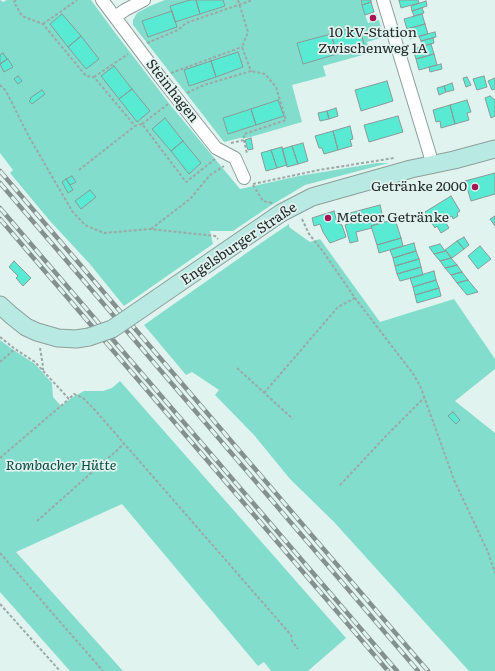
<!DOCTYPE html>
<html>
<head>
<meta charset="utf-8">
<style>
	body { margin:0 }
	canvas { display:block; background:#e1f3ef }
</style>
</head>
<body>
<canvas width="495" height="671"></canvas>
<script>
const c = document.querySelector('canvas').getContext('2d');
c.lineJoin = 'round';
function fill(path, color) {
  c.fillStyle = color;
  c.fill(path, 'evenodd');
}
function toPath(rows) {
  const path = new Path2D();
  for (const r of rows) {
    path.moveTo(r[0], r[1]);
    for (let i = 2; i < r.length; i += 2) path.lineTo(r[i], r[i + 1]);
  }
  return path;
}
function trace(path, color, width, dash) {
  c.strokeStyle = color;
  c.lineWidth = width;
  c.lineCap = dash ? 'butt' : 'round';
  c.setLineDash(dash || []);
  c.stroke(path);
}
function drawText(font, color, halo, rows, align = 'center') {
  c.font = font + ' Literata,serif';
  c.lineWidth = 3.5;
  c.setLineDash([]);
  c.textBaseline = 'middle';
  c.strokeStyle = halo;
  c.fillStyle = color;
  for (const [text, x, y, turn = 0] of rows) {
    c.save();
    c.translate(x, y);
    c.rotate((+turn || 0) * Math.PI / 180);
    c.textAlign = isNaN(turn) ? turn : align;
    if (halo) c.strokeText(text, 0, 0);
    c.fillText(text, 0, 0);
    c.restore();
  }
}
fill(toPath([
	[0,0,3,2,7,0,91,0,113,30,172,107,240,189,299,176,377,163,389,163,305,185,270,206,233,231,210,231,213,244,124,306,89,263,50,221,10,173,13,170,0,153],
	[165,0,360,0,368,23,379,20,384,37,367,42,370,53,323,66,326,76,292,85,302,122,247,138,240,138,224,142,133,25,133,20,137,13,150,6],
	[289,224,289,227,310,242,320,239,380,322,454,299,495,359,495,369,455,401,495,433,495,671,469,671,334,522,290,479,254,435,215,395,219,390,192,372,186,375,144,325,258,245],
	[0,340,12,349,35,364,52,383,53,397,61,406,73,397,84,391,103,391,112,388,120,381,346,638,308,671,271,671,264,662,258,666,122,504,16,552,123,671,70,671,0,592]
]), '#83ddcd');
const building = toPath([
	[190,0,196,0,200,14,175,22,170,6,190,0],
	[196,0,223,0,225,6,200,14,196,0],
	[361,0,371,0,371,2,362,5,361,0],
	[399,0,418,0,419,3,401,8,399,0],
	[426,1,427,6,412,11,411,6,426,1],
	[371,2,374,12,365,15,362,5,371,2],
	[422,8,424,13,414,16,412,11,422,8],
	[172,11,177,27,148,37,142,21,172,11],
	[62,14,81,36,68,47,50,24,62,14],
	[422,14,425,24,407,29,404,19,422,14],
	[376,15,377,19,371,21,370,17,376,15],
	[425,24,428,34,410,39,407,29,425,24],
	[360,28,365,48,349,53,348,50,337,54,331,34,348,29,348,32,360,28],
	[435,32,436,37,421,41,419,36,435,32],
	[331,34,337,54,303,64,297,43,331,34],
	[81,36,99,59,86,69,68,47,81,36],
	[433,38,434,43,423,46,421,41,433,38],
	[431,44,434,54,416,59,413,49,431,44],
	[238,52,243,67,216,77,211,61,238,52],
	[3,53,7,59,0,64,0,55,3,53],
	[434,54,437,65,419,70,416,59,434,54],
	[8,59,13,67,4,72,0,64,8,59],
	[211,61,216,77,189,86,184,70,211,61],
	[441,64,442,69,430,72,429,67,441,64],
	[114,66,132,89,119,99,101,76,114,66],
	[18,76,22,81,18,84,14,79,18,76],
	[484,76,487,87,477,90,473,79,484,76],
	[467,77,471,85,466,87,463,78,467,77],
	[495,78,495,89,492,90,488,81,495,78],
	[387,81,393,101,361,111,355,90,387,81],
	[452,83,454,90,446,92,444,86,452,83],
	[444,86,446,92,439,95,437,88,444,86],
	[132,89,150,111,137,122,119,99,132,89],
	[42,90,45,94,32,104,29,101,31,99,30,98,42,90],
	[490,96,495,100,495,116,491,118,485,98,490,96],
	[278,100,284,116,256,125,251,109,278,100],
	[467,100,471,112,467,113,469,120,455,124,450,105,467,100],
	[450,105,455,124,441,128,440,121,436,122,433,110,450,105],
	[336,108,338,116,329,119,327,111,336,108],
	[251,109,256,125,228,134,223,118,251,109],
	[327,111,329,119,320,121,318,113,327,111],
	[398,116,403,132,369,142,364,125,398,116],
	[165,118,183,141,171,151,152,129,165,118],
	[350,126,353,139,350,140,352,146,338,150,333,131,350,126],
	[333,131,338,150,324,154,322,148,319,148,315,136,333,131],
	[251,138,253,149,248,150,245,140,251,138],
	[183,141,201,163,189,174,171,151,183,141],
	[303,143,308,161,298,164,292,146,303,143],
	[292,146,298,164,287,167,282,149,292,146],
	[282,147,287,165,277,168,271,150,282,147],
	[271,150,277,168,266,171,261,153,271,150],
	[495,173,495,194,471,201,465,181,495,173],
	[72,176,76,182,70,185,66,179,72,176],
	[66,179,73,190,68,193,62,182,66,179],
	[90,190,96,197,81,209,75,201,90,190],
	[451,196,460,211,457,213,458,216,453,219,452,216,444,220,449,228,441,233,437,226,435,228,425,212,451,196],
	[380,205,384,222,371,226,372,228,356,232,358,241,350,243,345,225,353,222,350,213,380,205],
	[334,211,337,222,342,225,346,237,330,243,323,232,320,224,314,226,312,218,334,211],
	[495,216,495,226,490,219,495,216],
	[395,219,401,238,377,245,371,226,395,219],
	[464,237,469,245,464,249,457,241,464,237],
	[401,238,403,246,379,253,377,245,401,238],
	[457,241,464,249,452,258,445,250,457,241],
	[414,243,416,251,393,258,390,250,414,243],
	[440,244,445,251,434,254,429,247,440,244],
	[480,246,491,259,478,269,468,256,480,246],
	[416,251,419,259,395,266,393,258,416,251],
	[446,251,451,258,440,261,434,254,446,251],
	[451,258,457,265,445,268,440,261,451,258],
	[419,259,421,267,397,274,395,266,419,259],
	[14,261,31,278,23,286,16,278,18,276,9,267,14,261],
	[457,265,462,272,451,275,445,268,457,265],
	[421,267,423,275,400,281,397,274,421,267],
	[434,271,436,280,413,287,410,278,434,271],
	[462,272,468,280,457,283,451,275,462,272],
	[436,280,439,288,415,295,413,287,436,280],
	[468,280,478,292,467,295,457,283,468,280],
	[439,288,441,296,417,303,415,295,439,288],
	[453,412,460,420,456,424,448,416,453,412]
]);
fill(building, '#59ead4');
trace(building, '#899b97', 1);
const street = toPath([
	[102,0,160,77,216,148,235,158,244,178],
	[383,0,433,165],
	[115,17,125,10,144,0]
]);
const secondary = toPath([
	[0,305,11,315,26,327,37,332,58,338,76,339,89,337],
	[134,314,281,213,312,197,411,169,454,160,495,149]
]);
trace(street, '#8e9f9b', 14);
trace(secondary, '#8e9f9b', 19);
trace(toPath([
	[16,0,14,2,22,16,43,24,86,76,94,77,135,126,142,124,186,182,215,159],
	[43,24,77,0],
	[147,43,178,30,186,23,253,0],
	[171,73,242,47],
	[94,77,128,54],
	[0,85,6,91,28,135,72,211,85,225,104,233,150,229,215,236,218,239],
	[187,93,204,85,251,71,242,47,248,32,238,0],
	[142,124,168,104],
	[244,140,247,154],
	[231,143,244,140,244,134,286,120,276,87,265,74,251,71],
	[79,170,135,126],
	[253,184,319,170,394,158],
	[253,185,263,201,272,203],
	[302,219,309,234,322,250,355,298,414,375,421,388,454,480,488,552,495,573],
	[151,229,190,199,210,175,224,166],
	[0,337,15,349,35,362,69,399,74,394,83,398,94,409,291,635,292,641,298,649],
	[40,348,43,366,43,370],
	[0,362,15,349],
	[237,368,293,419],
	[264,393,338,307,355,298],
	[0,458,69,399],
	[340,485,386,436,424,398],
	[37,521,124,444],
	[0,553,103,671],
	[0,604,60,671]
]), '#9ba9a6', 2, [3, 2]);
trace(street, '#fff', 12);
trace(secondary, '#b8e9e3', 17);
const rail = toPath([
	[0,171,428,671],
	[0,183,418,671],
	[0,208,397,671],
	[0,219,388,671]
]);
trace(rail, '#84918f', 4.5);
trace(rail, '#e1f3ef', 3, [9]);
const secondaryBridge = toPath([
	[89,337,112,329,134,314]
]);
trace(secondaryBridge, '#8e9f9b', 19, []);
trace(secondaryBridge, '#b8e9e3', 17);
for (const [x, y, r, color] of [
	[373,18,4,"#a51455"],
	[475,187,4,"#a51455"],
	[328,218,4,"#a51455"]
]) {
  const dot = new Path2D();
  dot.arc(x, y, r, 0, 2 * Math.PI);
  c.fillStyle = color;
  c.fill(dot);
  trace(dot, '#e1f3ef', 1.5);
}
drawText('14px', '#232a29', '#e1f3ef', [
	["10 kV-Station",373,33],
	["Zwischenweg 1A",373,49],
	["Getränke 2000",467,187,"right"],
	["Meteor Getränke",336,218,"left"]
]);
drawText('14px', '#232a29', '#e1f3ef', [
	["Steinhagen",172,91,52],
	["Engelsburger Straße",239,244,-34]
]);
drawText('italic 14px', '#074a41', '#e1f3ef', [
	["Rombacher Hütte",61,466]
]);
</script>
</body>
</html>
